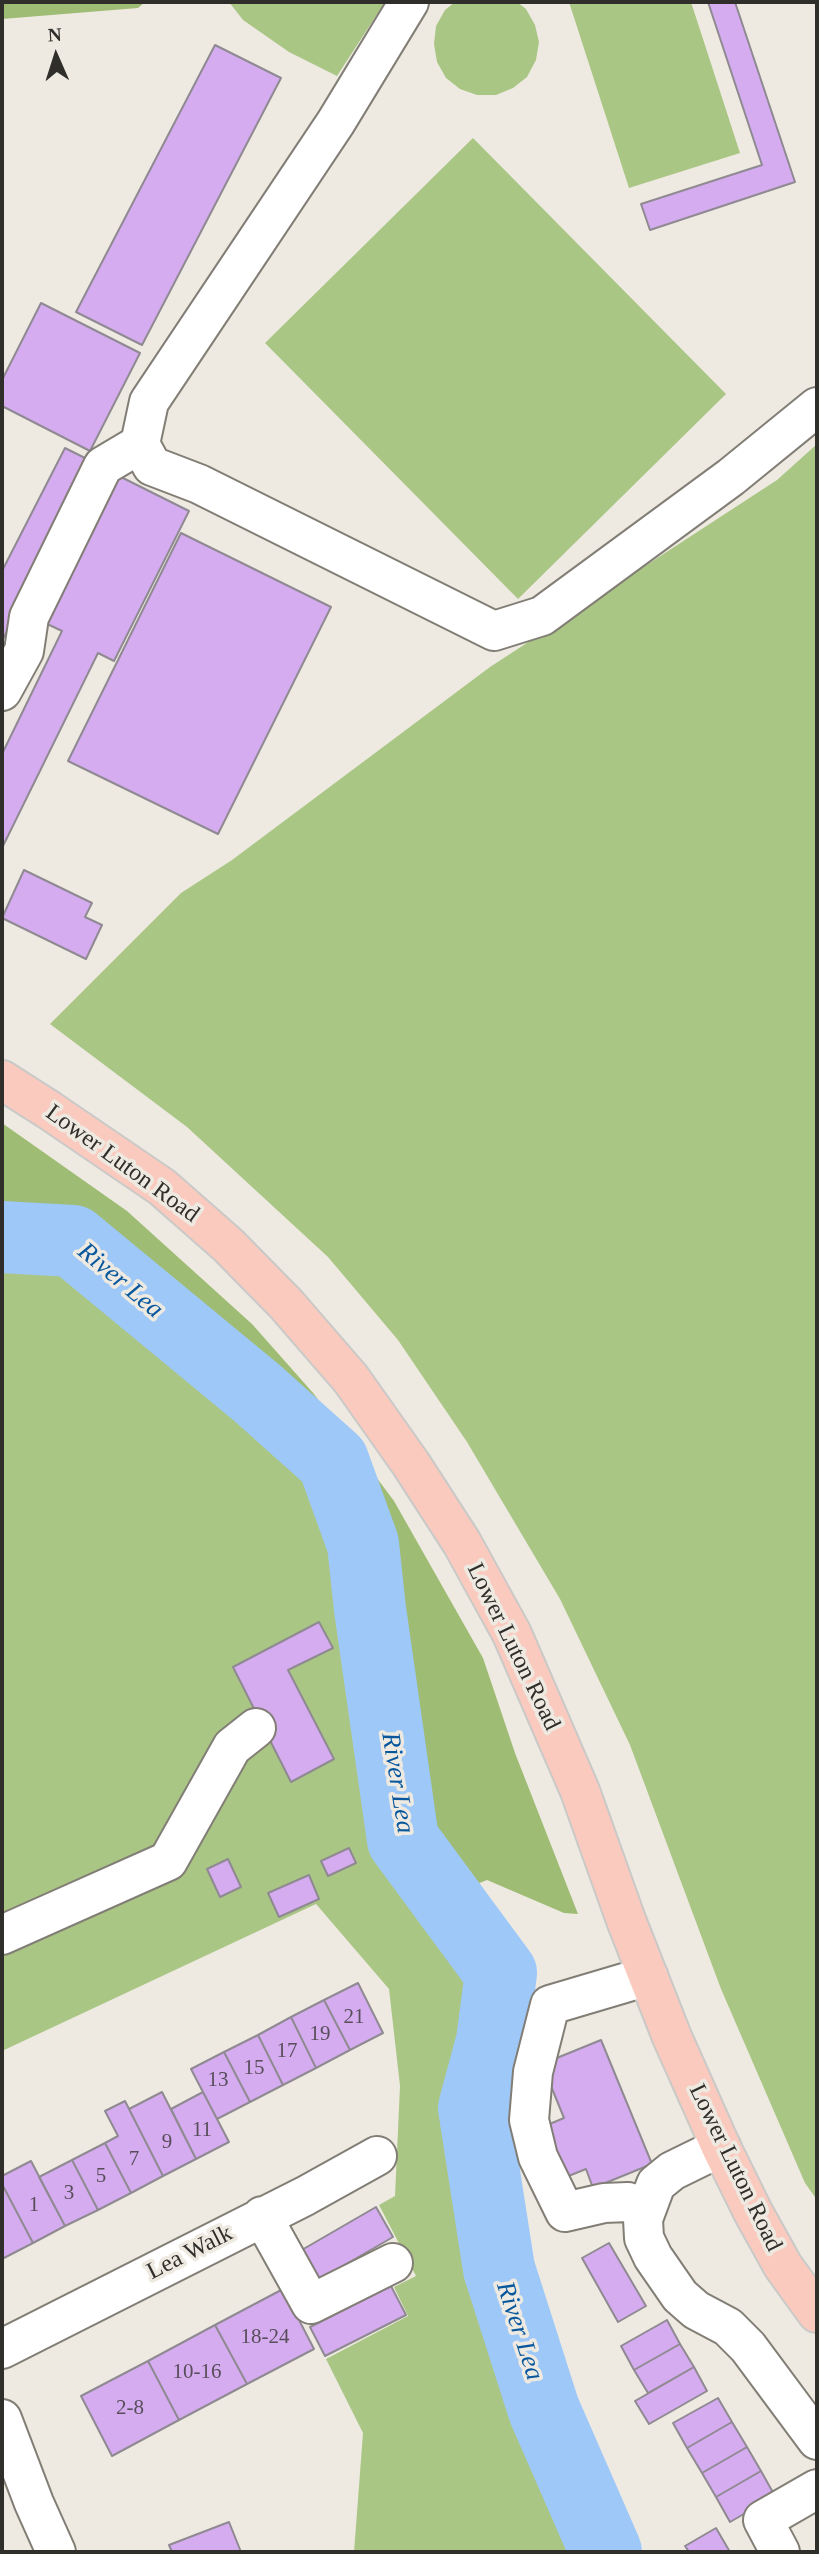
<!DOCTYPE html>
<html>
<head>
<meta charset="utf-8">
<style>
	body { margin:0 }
	#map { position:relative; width:819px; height:2554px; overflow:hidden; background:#eeeae1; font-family:Georgia,serif }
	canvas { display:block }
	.frame { position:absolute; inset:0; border:4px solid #2f2e2a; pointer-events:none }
	.north { position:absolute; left:21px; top:21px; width:70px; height:70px; -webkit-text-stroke:5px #eeeae1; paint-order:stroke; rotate:357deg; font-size:19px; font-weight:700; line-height:28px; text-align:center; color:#2f2e2a }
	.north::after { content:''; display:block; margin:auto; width:24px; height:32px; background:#2f2e2a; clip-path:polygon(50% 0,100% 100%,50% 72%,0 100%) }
</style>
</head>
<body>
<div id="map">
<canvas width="819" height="2554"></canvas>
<div class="frame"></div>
<div class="north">N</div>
</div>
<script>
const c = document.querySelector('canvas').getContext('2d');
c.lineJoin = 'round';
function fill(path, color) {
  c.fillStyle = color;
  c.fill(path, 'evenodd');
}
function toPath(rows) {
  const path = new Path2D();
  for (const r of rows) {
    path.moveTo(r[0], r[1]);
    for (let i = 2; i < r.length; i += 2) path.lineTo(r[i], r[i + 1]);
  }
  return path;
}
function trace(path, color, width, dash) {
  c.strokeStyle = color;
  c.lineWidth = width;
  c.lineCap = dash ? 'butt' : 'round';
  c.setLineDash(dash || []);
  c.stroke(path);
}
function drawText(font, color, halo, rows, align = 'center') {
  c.font = font + ' Georgia,serif';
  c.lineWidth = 7;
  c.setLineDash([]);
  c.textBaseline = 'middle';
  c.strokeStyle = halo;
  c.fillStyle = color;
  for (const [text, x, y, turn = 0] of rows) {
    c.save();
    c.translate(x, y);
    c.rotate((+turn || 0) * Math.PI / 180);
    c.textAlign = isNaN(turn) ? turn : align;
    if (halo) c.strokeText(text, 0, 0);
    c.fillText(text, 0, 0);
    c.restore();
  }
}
fill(toPath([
	[229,2,385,2,337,76,289,52,243,20],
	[455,2,517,2,526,9,535,25,539,42,536,60,527,77,513,88,496,95,477,95,460,89,446,78,437,62,434,44,436,26,445,10],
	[569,2,691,2,740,153,629,188],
	[473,138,726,394,518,599,265,343],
	[817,444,817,2200,805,2183,721,1989,630,1745,560,1599,467,1442,398,1340,328,1257,187,1127,50,1024,181,893,232,860,490,667,777,480],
	[2,1237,73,1241,257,1393,332,1532,364,1723,394,1863,456,1929,482,1976,482,2021,460,2070,464,2173,487,2279,531,2412,587,2552,354,2552,363,2433,326,2359,408,2316,394,2287,416,2276,379,2205,395,2196,400,2086,389,1989,316,1904,2,2051]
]), '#aac685');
fill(toPath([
	[2,2,145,2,138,8,2,19],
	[2,1123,127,1211,252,1324,314,1394,394,1501,483,1658,515,1753,578,1914,564,1913,487,1880,445,1897,403,1840,370,1609,363,1544,333,1461,257,1393,73,1241,2,1237]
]), '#9ebc74');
trace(toPath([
	[2,1237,73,1241,257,1393,333,1461,363,1544,370,1609,403,1840,501,1973,492,2041,474,2108,499,2269,544,2410,606,2552]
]), '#9ec8f8', 72);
const building = toPath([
	[708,2,735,2,795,182,650,230,641,204,762,165,708,2],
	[215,45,281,78,142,345,76,312,215,45],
	[41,303,140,353,90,451,2,406,2,380,41,303],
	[65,448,93,462,2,641,2,571,65,448],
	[115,474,189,511,114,661,98,653,2,848,2,754,62,631,43,622,115,474],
	[181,533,331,607,218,834,68,761,181,533],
	[24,870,92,903,85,917,102,925,86,959,2,918,24,870],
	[319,1622,333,1648,288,1670,334,1759,291,1782,233,1667,319,1622],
	[349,1848,356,1863,328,1876,321,1861,349,1848],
	[228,1859,241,1887,220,1897,207,1869,228,1859],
	[309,1875,319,1899,279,1917,268,1893,309,1875],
	[358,1983,383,2033,350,2050,324,2000,358,1983],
	[324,2000,350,2050,316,2068,291,2017,324,2000],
	[291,2017,316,2068,283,2085,258,2035,291,2017],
	[258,2035,283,2085,250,2102,224,2052,258,2035],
	[601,2040,652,2164,593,2188,586,2169,561,2179,540,2128,564,2118,542,2064,601,2040],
	[224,2052,250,2102,217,2119,191,2069,224,2052],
	[162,2092,196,2159,163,2176,129,2109,162,2092],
	[203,2092,229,2142,196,2159,171,2109,203,2092],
	[125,2101,163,2176,131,2193,105,2143,118,2136,105,2111,125,2101],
	[105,2143,131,2193,98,2210,72,2160,105,2143],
	[72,2160,98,2210,65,2226,39,2177,72,2160],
	[31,2161,65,2226,33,2243,2,2184,2,2176,31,2161],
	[2,2184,33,2243,2,2259,2,2184],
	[376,2207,393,2237,317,2281,300,2251,376,2207],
	[609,2243,646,2306,618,2322,582,2258,609,2243],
	[391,2286,406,2315,325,2356,310,2327,391,2286],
	[283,2289,314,2349,247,2384,215,2325,283,2289],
	[667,2320,680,2344,634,2370,621,2346,667,2320],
	[215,2325,247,2384,179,2420,148,2361,215,2325],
	[680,2344,694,2367,648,2393,634,2370,680,2344],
	[148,2361,179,2420,112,2456,81,2396,148,2361],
	[694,2367,707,2391,649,2424,635,2401,694,2367],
	[718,2398,732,2422,687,2448,673,2423,718,2398],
	[732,2422,747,2447,702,2473,687,2448,732,2422],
	[747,2447,761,2471,716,2497,702,2473,747,2447],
	[761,2471,775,2496,730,2522,716,2497,761,2471],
	[229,2522,241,2552,172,2552,169,2545,229,2522],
	[716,2528,730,2552,689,2552,685,2546,716,2528]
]);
fill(building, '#d5acef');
trace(building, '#8f8a92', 2);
const minor = toPath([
	[409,2,336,122,149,402,140,444,152,466,199,484,494,631,542,616,731,477,817,407],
	[2,691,24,651,29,617,103,466,140,444],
	[2,1935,168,1861,232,1747,256,1728],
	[721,2147,672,2171,656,2184,643,2219,644,2238,653,2257,680,2296,696,2310,728,2327,748,2347,817,2440],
	[646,2209,628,2202,604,2203,565,2212,538,2157,529,2120,533,2072,550,2005,648,1976],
	[262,2216,311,2304,393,2263],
	[2,2349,305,2196,377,2156],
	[2,2419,34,2503,56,2552],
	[780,2552,763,2520,817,2489]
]);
const major = toPath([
	[2,1080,49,1110,162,1187,228,1245,286,1304,351,1379,411,1464,462,1543,512,1634,580,1791,626,1920,672,2037,721,2147,753,2212,783,2266,817,2313]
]);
trace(minor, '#827e76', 42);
trace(major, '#c9c9c8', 42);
trace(minor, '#fff', 38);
trace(major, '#facabf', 38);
drawText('21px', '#584e5b', null, [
	["21",354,2017],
	["19",320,2034],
	["17",287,2051],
	["15",254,2068],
	["13",218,2080],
	["11",202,2130],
	["9",167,2142],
	["7",134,2159],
	["5",101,2176],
	["3",69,2193],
	["1",34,2205],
	["18-24",265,2337],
	["10-16",197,2372],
	["2-8",130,2408]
]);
drawText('24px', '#2f2e2a', '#eeeae1', [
	["Lower Luton Road",122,1164,36],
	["Lower Luton Road",513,1647,64],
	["Lower Luton Road",735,2168,64],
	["Lea Walk",190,2253,-27]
]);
drawText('italic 26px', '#08579d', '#eeeae1', [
	["River Lea",120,1281,40],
	["River Lea",397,1783,81],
	["River Lea",519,2331,72]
]);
</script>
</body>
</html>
